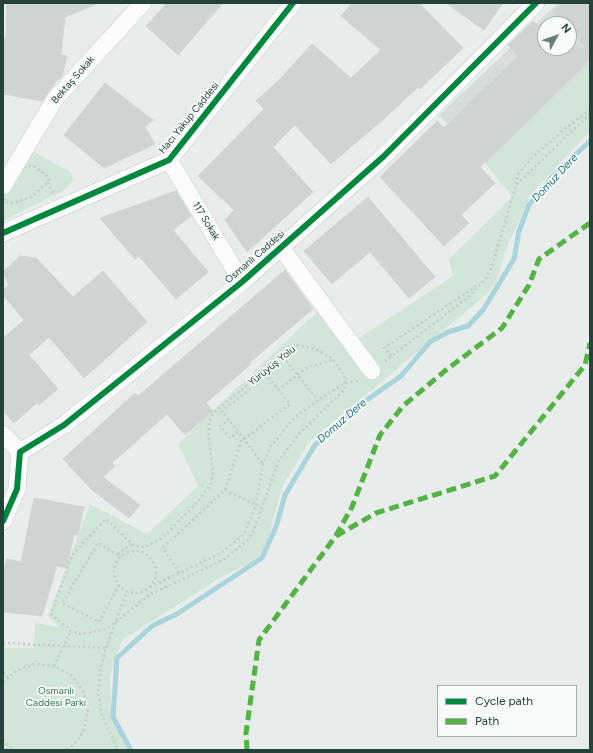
<!DOCTYPE html>
<html>
<head>
<meta charset="utf-8">
<style>
	body { margin:0 }
	#map { position:relative; width:593px; height:753px; overflow:hidden; background:#e8edeb; font-family:Figtree,sans-serif }
	canvas { display:block }
	.frame { position:absolute; inset:0; border:4px solid #24423a; pointer-events:none }
	.legend { position:absolute; left:437px; top:685px; width:140px; height:52px; box-sizing:border-box; background:#f7fbf9; border:1px solid #a3b1ad; margin:0; padding:5px 7px; list-style:none; font-size:12px; color:#24423a }
	.legend li { display:flex; align-items:center; gap:8px; height:20px }
	.legend b { width:20px; border:1px solid #a3b1ad }
	.north { position:absolute; left:537px; top:16px; width:40px; height:40px; box-sizing:border-box; background:#f7fbf9; border:1px solid #a3b1ad; border-radius:50%; rotate:50deg; font-size:11px; font-weight:700; line-height:16px; text-align:center; color:#24423a }
	.north::after { content:''; display:block; margin:auto; width:14px; height:18px; background:#697e78; clip-path:polygon(50% 0,100% 100%,50% 72%,0 100%) }
</style>
</head>
<body>
<div id="map">
<canvas width="593" height="753"></canvas>
<div class="frame"></div>
<ul class="legend">
<li><b style="height:5px;background:#00873e"></b>Cycle path</li>
<li><b style="height:5px;background:#55b346"></b>Path</li>
</ul>
<div class="north">N</div>
</div>
<script>
const c = document.querySelector('canvas').getContext('2d');
c.lineJoin = 'round';
function fill(path, color) {
  c.fillStyle = color;
  c.fill(path, 'evenodd');
}
function toPath(rows) {
  const path = new Path2D();
  for (const r of rows) {
    if (r.length === 3) {
      path.moveTo(r[0] + r[2], r[1]);
      path.arc(r[0], r[1], r[2], 0, 2 * Math.PI);
      continue;
    }
    path.moveTo(r[0], r[1]);
    for (let i = 2; i < r.length; i += 2) path.lineTo(r[i], r[i + 1]);
  }
  return path;
}
function trace(path, color, width, dash) {
  c.strokeStyle = color;
  c.lineWidth = width;
  c.lineCap = dash ? 'butt' : 'round';
  c.setLineDash(dash || []);
  c.stroke(path);
}
function drawText(font, color, halo, rows, align = 'center') {
  c.font = font + ' Figtree,sans-serif';
  c.lineWidth = 3.5;
  c.setLineDash([]);
  c.textBaseline = 'middle';
  c.strokeStyle = halo;
  c.fillStyle = color;
  for (const [text, x, y, turn = 0] of rows) {
    c.save();
    c.translate(x, y);
    c.rotate((+turn || 0) * Math.PI / 180);
    c.textAlign = isNaN(turn) ? turn : align;
    if (halo) c.strokeText(text, 0, 0);
    c.fillText(text, 0, 0);
    c.restore();
  }
}
fill(toPath([
	[558,3,590,3,590,66,486,164,439,115],
	[545,24,569,24,569,48,545,48]
]), '#d6dedb');
fill(toPath([
	[590,65,590,131,531,194,507,247,496,282,487,294,309,442,283,485,266,546,256,560,223,576,122,640,110,676,111,710,131,750,3,750,3,648,34,648,35,623,59,627,48,616,90,504,147,534,198,486,178,444,321,308,359,338,453,276,449,259,512,197,486,164],
	[31,150,70,172,74,180,66,189,3,221,3,192]
]), '#d1e6d8');
trace(toPath([
	[131,750,113,717,117,658,152,626,177,614,262,558,276,527,285,495,315,445,364,402,401,376,430,342,448,332,468,326,483,310,514,259,519,231,529,205,552,177,590,141]
]), '#a9d4db', 5);
const building = toPath([
	[7,3,99,3,65,17,61,55,67,56,62,77,57,80,42,101,3,94,3,37,6,38,7,3],
	[167,3,223,3,178,55,146,26,167,3],
	[352,3,419,3,463,48,420,89,418,87,385,118,331,164,295,125,273,147,313,192,247,252,225,220,234,210,198,176,264,109,256,101,278,81,312,44,351,78,381,50,341,16,352,3],
	[446,3,503,3,484,30,446,3],
	[562,3,590,3,590,60,480,167,495,183,461,215,469,223,444,246,380,177,437,121,444,128,518,56,508,45,533,21,538,26,545,19,545,48,586,48,569,29,569,24,564,24,553,12,562,3],
	[105,83,153,120,145,127,155,144,104,168,64,135,105,83],
	[176,191,191,216,173,230,208,272,176,299,139,256,135,259,100,218,176,191],
	[368,197,435,277,409,298,370,252,332,284,304,251,368,197],
	[20,256,36,258,73,297,103,271,147,322,84,378,49,337,29,355,58,389,39,405,37,403,14,423,3,411,3,338,24,320,3,295,3,290,9,285,3,272,20,256],
	[285,270,313,309,250,362,251,364,206,403,213,411,185,435,167,414,112,463,115,466,103,477,140,505,129,518,92,490,63,459,135,393,138,396,285,270],
	[34,498,84,507,78,535,74,534,67,568,57,566,42,616,3,612,3,574,7,559,21,562,34,498]
]);
fill(building, '#cfd4d2');
trace(building, '#d1d6d4', 1);
const minor = toPath([
	[169,160,242,282],
	[3,186,55,99,143,3],
	[3,233,169,160,293,3],
	[281,248,372,371],
	[3,434,20,452],
	[3,521,17,489,20,452,64,425,242,282,384,156,536,3]
]);
trace(minor, '#c5cac8', 18);
trace(toPath([
	[34,166,45,174,49,179,48,182,31,197,14,203,5,202,5,194,9,182,22,167,34,166],
	[48,182,53,194],
	[516,184,518,174,533,157,567,127,590,110],
	[297,345,315,349,332,358,344,375,345,389,299,434,279,460,253,532,248,540,223,560,149,595,107,629,81,634,71,631,55,618,51,614,73,554,106,519,133,545,145,547,162,538,193,507,211,484,213,473,209,439,209,421,214,412,297,345],
	[391,356,384,348,478,285],
	[283,357,318,400],
	[385,361,467,298,484,281,491,269,516,185,590,114],
	[278,390,308,367,333,360],
	[229,419,220,426,230,438,238,432],
	[244,439,290,404,267,376,222,411,263,464],
	[225,490,256,505],
	[135,572,21],
	[118,554,131,544],
	[179,573,163,548,225,490,242,438],
	[119,585,99,622,62,603,98,543,121,557],
	[150,587,221,553,244,534,256,505,263,464,271,446,295,417,318,400,345,383,359,381],
	[3,643,106,648,101,667,98,689,102,716,118,750],
	[106,648,127,591],
	[54,666,71,631],
	[3,673,8,677],
	[3,682,16,671,34,664,54,666,71,675,83,691,88,710,84,729,80,738,67,750],
	[3,740,14,750]
]), '#c3ccca', 2.5, [2, 3]);
trace(minor, '#fcfcfc', 17);
trace(toPath([
	[336,536,376,513,495,476,585,365,590,343],
	[247,750,246,733,259,640,335,537,352,507,380,435,403,406,446,370,502,328,529,285,539,259,590,223]
]), '#55b346', 5, [10, 5]);
trace(toPath([
	[3,233,169,160,293,3],
	[3,521,17,489,20,452,64,425,242,282,384,156,536,3]
]), '#00873e', 6);
drawText('10px', '#24423a', '#f7fbf9', [
	["Bektaş Sokak",73,80,-49],
	["Hacı Yakup Caddesi",189,118,-51],
	["117 Sokak",206,221,59],
	["Osmanlı Caddesi",255,257,-41],
	["Yürüyüş Yolu",272,366,-39]
]);
drawText('10px', '#2d7a4b', '#f7fbf9', [
	["Osmanlı",56,691],
	["Caddesi Parkı",56,703]
]);
drawText('italic 11px', '#1c6f80', '#f7fbf9', [
	["Domuz Dere",555,178,-47],
	["Domuz Dere",342,421,-41]
]);
</script>
</body>
</html>
